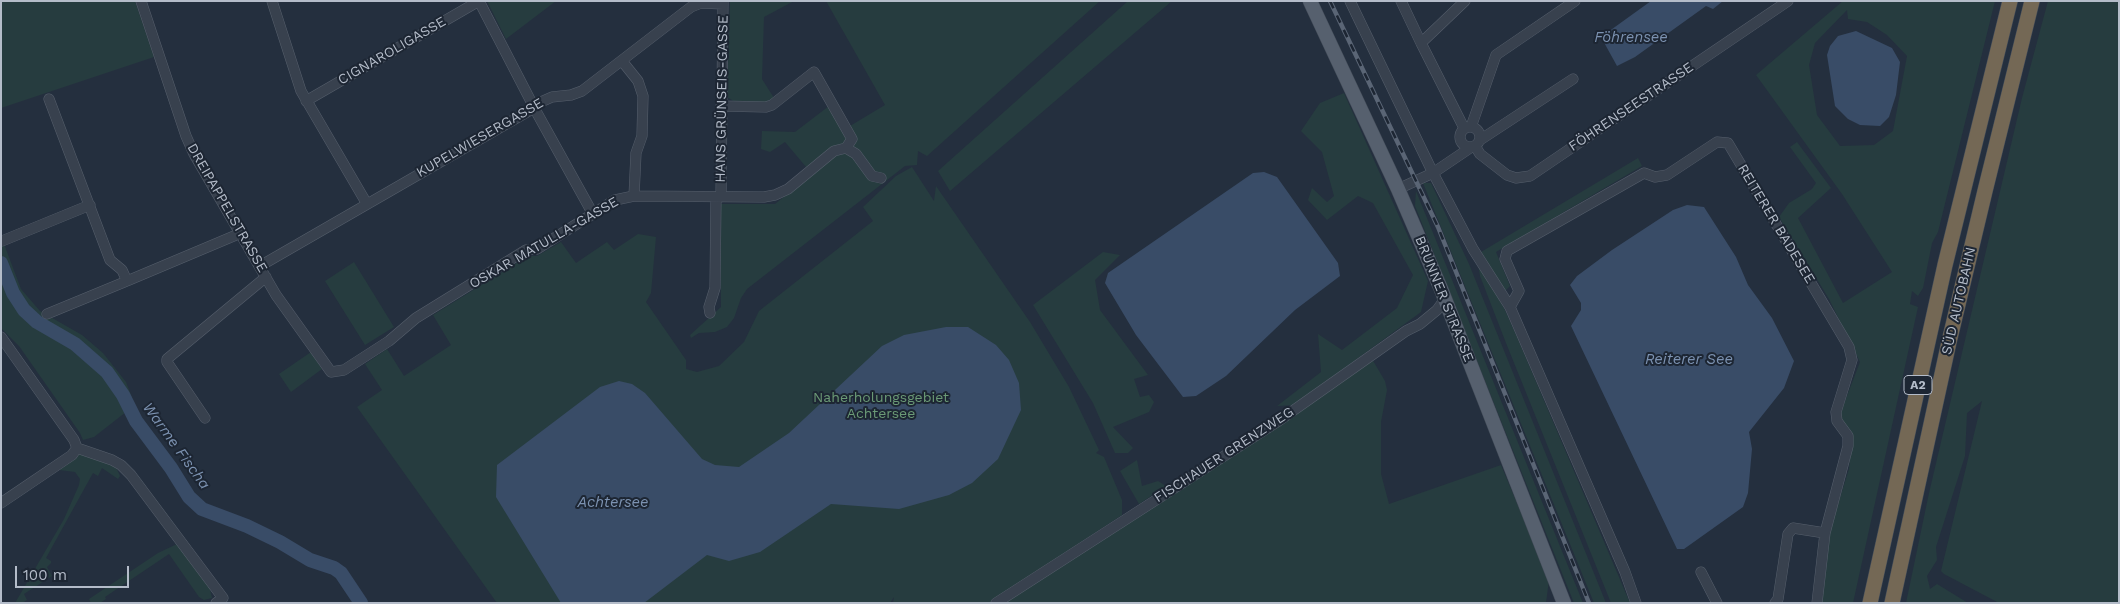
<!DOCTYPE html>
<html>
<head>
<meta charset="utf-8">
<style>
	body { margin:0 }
	#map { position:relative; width:2120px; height:604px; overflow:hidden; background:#242f3e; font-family:"Work Sans",sans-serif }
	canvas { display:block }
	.frame { position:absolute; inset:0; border:2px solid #b4bcc9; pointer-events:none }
	.scale { position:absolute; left:15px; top:566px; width:114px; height:22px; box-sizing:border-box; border:2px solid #b4bcc9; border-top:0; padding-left:6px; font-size:15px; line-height:18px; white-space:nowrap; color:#b4bcc9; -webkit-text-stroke:4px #1d2633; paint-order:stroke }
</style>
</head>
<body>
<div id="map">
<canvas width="2120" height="604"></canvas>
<div class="frame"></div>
<div class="scale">100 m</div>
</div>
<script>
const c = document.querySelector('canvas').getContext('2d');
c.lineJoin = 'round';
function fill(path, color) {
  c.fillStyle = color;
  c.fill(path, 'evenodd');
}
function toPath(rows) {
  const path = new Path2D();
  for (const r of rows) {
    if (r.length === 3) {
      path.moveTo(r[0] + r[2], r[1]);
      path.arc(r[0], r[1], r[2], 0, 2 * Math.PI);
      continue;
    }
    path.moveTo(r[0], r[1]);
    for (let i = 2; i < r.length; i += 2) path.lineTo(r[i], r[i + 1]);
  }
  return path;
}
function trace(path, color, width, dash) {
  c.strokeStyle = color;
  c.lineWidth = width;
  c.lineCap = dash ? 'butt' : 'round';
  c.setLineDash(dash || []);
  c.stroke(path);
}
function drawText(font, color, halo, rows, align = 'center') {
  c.font = font + ' "Work Sans",sans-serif';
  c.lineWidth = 4;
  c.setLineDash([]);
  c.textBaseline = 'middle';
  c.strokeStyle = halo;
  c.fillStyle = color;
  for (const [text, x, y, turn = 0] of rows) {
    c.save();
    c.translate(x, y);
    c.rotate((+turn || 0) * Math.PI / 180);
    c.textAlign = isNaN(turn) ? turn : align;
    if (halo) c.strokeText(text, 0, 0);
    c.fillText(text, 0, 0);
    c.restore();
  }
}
fill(toPath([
	[7,1,135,1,154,57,1,108,1,2],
	[487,1,556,1,506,39],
	[730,1,794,1,764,17,762,79,774,98,764,103,735,102,727,97],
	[826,1,1100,1,927,156,918,151,917,165,905,166,747,289,741,298,734,318,727,327,715,332,699,333,691,338,690,335,721,307,720,204,775,204,812,174,785,142,770,152,761,149,762,131,795,132,829,106,845,129,885,105],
	[1128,1,1172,1,950,191,938,171],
	[1843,1,1995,1,1938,232,1932,243,1923,288,1918,296,1912,291,1910,304,1918,307,1853,603,1821,603,1828,536,1849,469,1852,437,1840,421,1840,414,1860,362,1829,299,1779,217,1789,203,1812,189,1816,183,1790,147,1797,142,1831,188,1798,218,1843,303,1892,272,1842,194,1756,75],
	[1847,10,1848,19,1867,22,1887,35,1907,56,1893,131,1874,145,1840,146,1817,115,1809,65,1815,43],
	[2048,1,2119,1,2119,603,1999,603,1944,574,1941,571,1982,401,1967,413,1965,456,1936,547,1937,560,1927,576,1930,589,1937,584,1968,603,1906,603,1929,493,2022,98],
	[1344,93,1428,281,1421,312,1294,405,1277,406,1321,372,1318,334,1342,350,1397,308,1413,275,1373,203,1358,196,1327,220,1308,200,1312,188,1327,202,1334,196,1322,152,1301,131,1320,103],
	[1638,158,1642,166,1496,252,1510,286,1504,292,1481,252],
	[912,167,934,201,936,186,1030,322,1069,387,1099,450,1096,453,1104,457,1122,500,1122,515,989,603,893,603,894,597,890,603,497,603,357,407,382,390,365,364,387,349,404,376,451,345,433,315,528,256,537,256,561,242,576,263,607,242,614,250,638,234,656,237,651,293,646,302,686,360,686,369,697,372,719,366,744,342,759,311,873,221,863,207,896,176],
	[1423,183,1431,183,1469,264,1606,603,1594,603],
	[1416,191,1583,603,1574,603,1415,206],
	[1,236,21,289,40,311,82,335,103,353,126,382,136,408,126,412,94,437,83,440,80,433,19,346,1,328],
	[1103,252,1120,255,1095,280,1100,310,1148,375,1134,379,1140,397,1149,395,1154,402,1149,412,1113,427,1133,448,1128,453,1115,453,1093,403,1033,305],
	[1477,259,1505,310,1517,337,1630,603,1611,603,1506,343,1480,276],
	[354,262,394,327,365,345,325,281],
	[311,352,322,369,291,392,279,374],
	[1372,359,1385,381,1387,390,1381,422,1381,474,1389,504,1501,465,1549,580,1546,603,1003,603,1149,510],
	[80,454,111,464,116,467,120,476,118,479,102,468,98,476,93,473,46,558,51,561,51,563,47,567,52,576,24,594,27,600,22,603,15,603,64,519,79,485,80,479,75,472,59,470],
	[1137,460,1142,486,1158,481,1166,486,1139,504,1120,471],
	[177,544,210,589,212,598,204,600,199,597,169,554,105,597,106,599,100,603,91,603,89,599,158,553]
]), '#263c3f');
fill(toPath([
	[1651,1,1723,1,1713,9,1706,6,1635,57,1617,66,1601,37],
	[1856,31,1892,48,1900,62,1896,95,1889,117,1880,126,1860,125,1848,119,1835,106,1827,55,1830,46,1838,36],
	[1264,172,1277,177,1338,263,1340,276,1295,310,1226,376,1196,396,1183,397,1136,335,1105,283,1108,273,1253,173],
	[1687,205,1704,207,1736,257,1748,285,1772,318,1794,361,1784,388,1749,432,1752,449,1748,493,1743,507,1684,549,1677,549,1571,326,1581,310,1581,303,1570,285,1577,276,1612,250,1673,210],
	[946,327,968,327,996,345,1009,360,1019,383,1021,410,998,459,972,483,949,495,899,509,831,504,760,552,729,561,707,555,644,603,561,603,496,497,497,465,600,387,619,381,632,384,645,393,702,459,715,465,739,467,789,433,882,346,904,335]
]), '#394c67');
trace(toPath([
	[1,263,13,293,24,310,37,322,75,344,107,372,123,395,136,421,171,468,189,497,202,509,247,526,280,542,310,560,334,568,341,573,361,603]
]), '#394c67', 14);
const minor = toPath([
	[141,1,186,136,194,154,276,295,331,372,344,370,389,341,416,318,526,250,537,249,615,200,634,196,764,197,775,195,788,189,834,151,846,148,852,139,814,72,772,105,766,107,721,106],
	[272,1,301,91,367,204],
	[479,1,537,113,593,214],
	[1350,1,1433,173,1473,249,1510,307,1625,572,1636,603],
	[1401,1,1421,43,1465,1],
	[1421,43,1464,128],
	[622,61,638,81,643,96,642,136,636,153,634,196],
	[49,99,110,260,122,270,127,281,241,233],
	[306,101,479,1],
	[1470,137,10],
	[1471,127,1496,55,1575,1],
	[1480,140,1573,79],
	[1475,146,1480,154,1507,175,1516,178,1530,176,1788,1],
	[846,148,856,154,872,176,881,178],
	[1398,189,1433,173,1470,148],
	[721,197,723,1],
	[2,241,90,205],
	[260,266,534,108,543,101,552,97,571,95,582,91,691,7,701,3,723,4],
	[1510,307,1519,291,1505,259,1507,251,1644,173,1655,177,1667,175,1717,142,1728,143,1849,347,1852,360,1836,412,1837,421,1848,436,1848,446,1825,533,1817,603],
	[710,313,709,307,715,288,716,197],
	[47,314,127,281],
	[1,337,74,440,77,448],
	[205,418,167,362,167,359,266,277],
	[77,448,112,460,121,465,131,475,223,598,216,603],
	[1,503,72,455,77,448],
	[1701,572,1717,603],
	[996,603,1277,422,1406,331,1420,324,1437,310,1445,299],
	[1775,603,1778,599,1788,534,1793,528,1825,533]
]);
const major = toPath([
	[1310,1,1398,189,1441,289,1564,603]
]);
const highway = toPath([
	[1870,603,1945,265,2010,1],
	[1892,603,1949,342,1985,191,2032,1]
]);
trace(minor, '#565f6c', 11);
trace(major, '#414a57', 15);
trace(highway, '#434c59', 16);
trace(minor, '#38414e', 10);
trace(major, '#56606e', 14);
trace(highway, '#746855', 15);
const rail = toPath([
	[1330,1,1438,227,1589,603]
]);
trace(rail, '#5a6575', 4.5);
trace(rail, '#1d2633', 2.5, [8]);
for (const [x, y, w] of [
	[1918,385,28]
]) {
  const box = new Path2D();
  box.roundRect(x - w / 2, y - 9.5, w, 19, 4);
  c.fillStyle = '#1d2633';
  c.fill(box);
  trace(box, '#b4bcc9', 1);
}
drawText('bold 12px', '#b4bcc9', null, [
	["A2",1918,385]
]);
drawText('14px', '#b4bcc9', '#1d2633', [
	["CIGNAROLIGASSE",392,51,-30],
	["HANS GRÜNSEIS-GASSE",722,99,-89],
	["FÖHRENSEESTRASSE",1631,107,-34],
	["KUPELWIESERGASSE",480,138,-30],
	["DREIPAPPELSTRASSE",227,208,60],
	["REITERER BADESEE",1776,224,59],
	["OSKAR MATULLA-GASSE",544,243,-30],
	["BRUNNER STRASSE",1444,299,68],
	["SÜD AUTOBAHN",1959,301,-77],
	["FISCHAUER GRENZWEG",1224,455,-33]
]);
drawText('14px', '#6b9a76', '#1d2633', [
	["Naherholungsgebiet",881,398],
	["Achtersee",881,414]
]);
drawText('italic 15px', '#7c92b1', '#1d2633', [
	["Föhrensee",1631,38],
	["Reiterer See",1689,360],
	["Warme Fischa",176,446,54],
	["Achtersee",613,503]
]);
</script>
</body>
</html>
